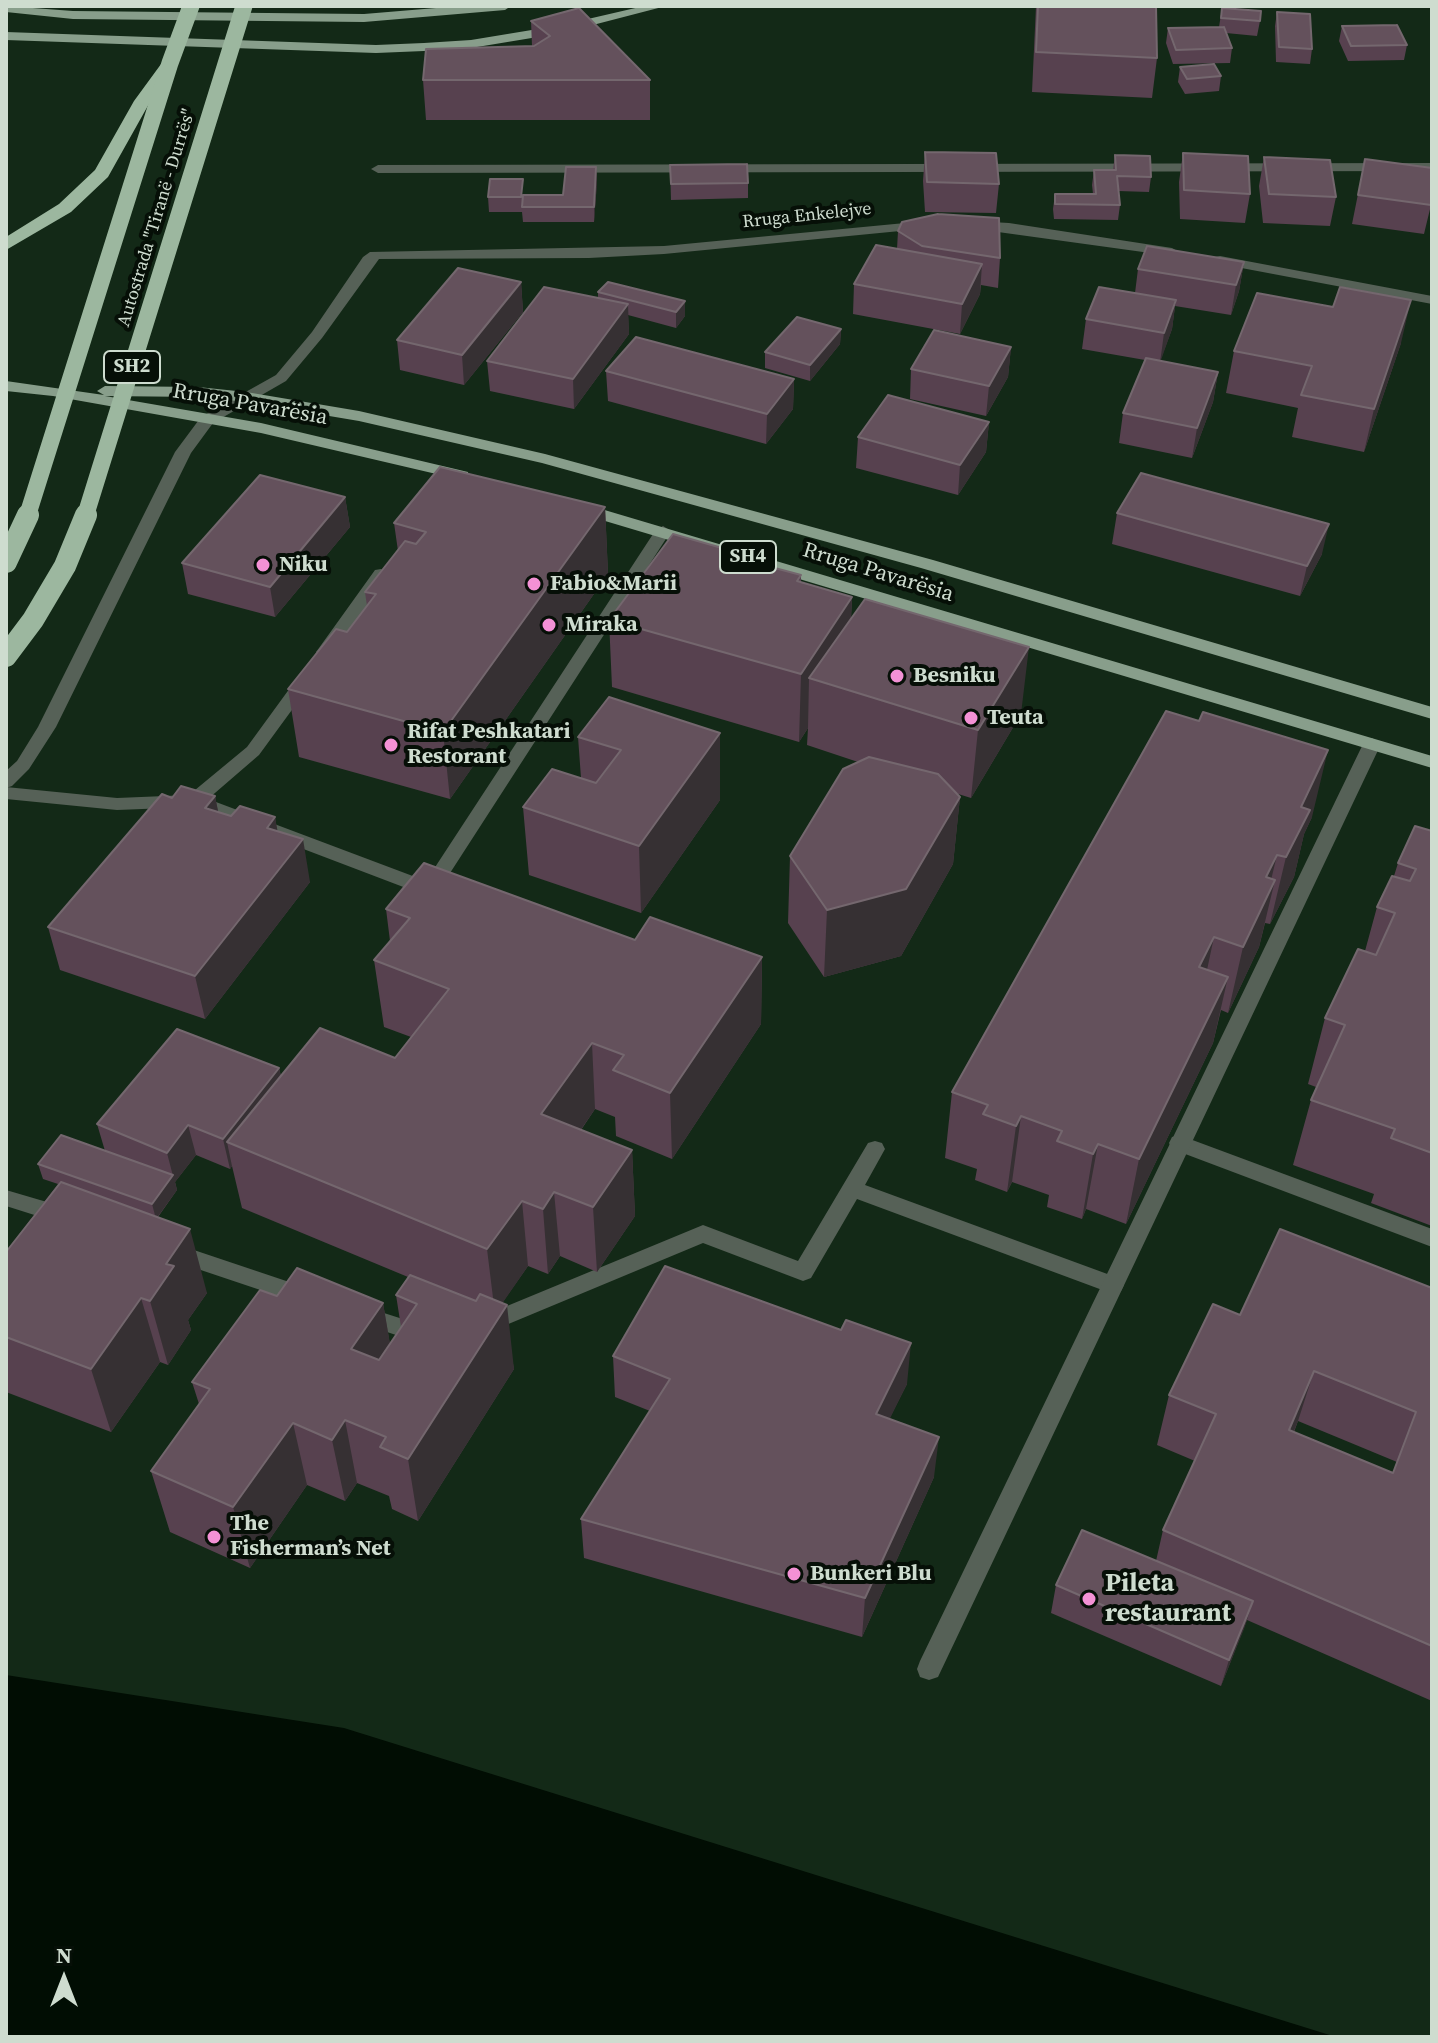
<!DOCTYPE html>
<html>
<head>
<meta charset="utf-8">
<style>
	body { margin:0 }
	#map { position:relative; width:1438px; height:2043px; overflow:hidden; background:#132917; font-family:"Source Serif 4",serif }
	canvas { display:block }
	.frame { position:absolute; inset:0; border:8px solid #cedccf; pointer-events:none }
	.north { position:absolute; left:24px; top:1939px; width:80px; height:80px; -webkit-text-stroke:6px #060f07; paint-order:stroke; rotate:0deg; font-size:22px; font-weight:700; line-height:32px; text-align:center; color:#cedccf }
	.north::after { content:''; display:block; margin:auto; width:28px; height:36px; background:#cedccf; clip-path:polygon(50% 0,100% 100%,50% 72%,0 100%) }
</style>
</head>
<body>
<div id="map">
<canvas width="1438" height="2043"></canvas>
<div class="frame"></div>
<div class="north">N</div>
</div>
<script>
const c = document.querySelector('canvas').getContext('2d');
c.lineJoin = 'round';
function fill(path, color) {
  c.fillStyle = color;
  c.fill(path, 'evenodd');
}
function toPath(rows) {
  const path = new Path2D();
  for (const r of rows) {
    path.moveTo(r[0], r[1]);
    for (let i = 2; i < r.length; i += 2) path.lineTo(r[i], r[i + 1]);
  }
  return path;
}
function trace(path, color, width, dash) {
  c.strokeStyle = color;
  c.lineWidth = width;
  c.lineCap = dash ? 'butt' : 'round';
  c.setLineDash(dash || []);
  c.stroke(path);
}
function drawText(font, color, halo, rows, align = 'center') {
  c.font = font + ' "Source Serif 4",serif';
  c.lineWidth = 8;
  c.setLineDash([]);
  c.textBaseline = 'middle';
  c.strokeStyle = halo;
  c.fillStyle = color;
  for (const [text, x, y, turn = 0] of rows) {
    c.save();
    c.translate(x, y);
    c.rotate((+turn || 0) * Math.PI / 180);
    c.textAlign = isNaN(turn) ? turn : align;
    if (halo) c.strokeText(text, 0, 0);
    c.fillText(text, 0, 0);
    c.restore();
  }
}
fill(toPath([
	[6,1675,344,1728,1336,2037,6,2037]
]), '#010d03');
fill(toPath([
	[663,526,671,531,441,887,444,891,441,896,427,896,193,807,117,810,6,799,6,787,117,798,189,795,247,747,298,677,304,675,313,681,259,755,208,799,426,881,655,531,663,526],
	[381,569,389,574,387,578,331,656,319,656,316,652,319,648,375,570,381,569],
	[1179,1135,1432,1229,1432,1247,1172,1149,1169,1143,1172,1137,1179,1135],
	[875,1141,882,1143,885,1149,865,1185,1121,1279,1124,1285,1121,1291,1113,1294,1105,1291,857,1199,811,1278,803,1281,703,1243,494,1330,486,1333,478,1330,475,1324,478,1318,703,1225,798,1261,868,1143,875,1141],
	[6,1190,74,1210,77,1216,74,1222,66,1225,6,1206,6,1190],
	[176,1244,316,1291,319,1297,316,1303,308,1306,168,1259,165,1253,168,1247,176,1244],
	[362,1306,434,1329,437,1336,434,1343,426,1345,354,1321,351,1315,354,1309,362,1306]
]), '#566157');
fill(toPath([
	[1432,163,1432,171,378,173,371,169,378,165,1432,163],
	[926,221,933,225,931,228,664,254,589,258,379,259,322,338,286,381,213,423,191,453,56,727,29,769,12,786,6,788,6,771,17,761,38,727,175,452,201,417,276,375,312,332,363,257,370,252,664,246,926,221],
	[974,221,1009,223,1172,248,1179,252,1172,256,969,228,967,225,974,221],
	[1220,256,1432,296,1432,304,1215,263,1215,257,1220,256],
	[1372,738,1381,744,938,1677,929,1680,920,1677,917,1669,920,1661,1363,744,1372,738]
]), '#566157');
fill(toPath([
	[6,6,73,11,364,14,460,6,511,6,505,10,364,22,73,19,6,12,6,6],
	[644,6,666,6,562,33,471,48,424,51,376,53,6,40,6,32,376,45,424,43,471,40,562,25,644,6],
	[6,381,104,395,97,391,105,386,198,387,246,392,359,411,545,454,933,560,1432,707,1432,719,921,568,542,463,359,421,246,402,198,397,105,396,261,423,468,472,468,478,462,480,261,433,53,396,6,391,6,381],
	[581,503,1432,756,1432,768,575,512,573,508,581,503]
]), '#889e8b');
fill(toPath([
	[170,58,178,63,150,102,108,177,71,212,6,250,6,237,59,204,95,170,134,101,164,60,170,58]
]), '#9cb79f');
trace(toPath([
	[27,517,170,63,191,6],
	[85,517,244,6]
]), '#9cb79f', 17);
trace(toPath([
	[6,562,28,515],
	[6,656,33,620,65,566,86,515]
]), '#9cb79f', 22);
fill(toPath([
	[1036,6,1156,6,1157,58,1152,98,1032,92],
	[1222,8,1260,21,1257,36,1226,33,1232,48,1230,63,1173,64,1166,43,1168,28,1219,27],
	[1277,12,1312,49,1310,64,1276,62,1275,26],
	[531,21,650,80,650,120,426,120,423,80,532,46],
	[1342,26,1407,45,1404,60,1348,61,1339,41],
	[1180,67,1221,76,1219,91,1185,94,1178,82],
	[925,152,999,184,996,213,925,212,923,181],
	[1183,153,1250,194,1245,223,1180,219,1179,182],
	[1115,155,1151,177,1149,192,1118,191,1120,205,1118,220,1054,219,1053,209,1055,194,1093,194,1092,185,1094,170,1113,170],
	[1264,157,1336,197,1330,226,1263,223,1259,186],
	[1365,159,1431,205,1424,234,1352,224],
	[670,165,748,183,748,198,671,200],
	[596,167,597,182,594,222,523,222,522,212,489,212,488,197,563,195],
	[898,231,1000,258,998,288,981,285,980,294,960,334,853,314,854,284,897,249],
	[1244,262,1239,291,1231,315,1175,306,1172,329,1160,361,1218,372,1213,402,1192,458,1119,443,1123,413,1145,360,1082,349,1086,319,1135,293,1138,269],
	[521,282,523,312,464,385,400,370,397,340],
	[598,292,685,301,685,316,676,328,628,315,629,334,574,409,490,391,487,361,598,298],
	[841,329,840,344,810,381,765,368,765,352],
	[1401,343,1364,452,1292,437,1298,408,1226,393,1234,351],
	[1011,347,1008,377,986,416,910,399,911,369],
	[606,371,794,379,793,409,766,444,608,401],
	[989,422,986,452,958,495,856,468,858,437],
	[345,497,350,527,275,617,188,594,182,563],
	[605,507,608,574,450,799,299,757,288,689,347,632,367,606,365,592,398,551,394,523],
	[1117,513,1322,554,1300,596,1112,544],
	[729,550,729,556,801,575,801,582,852,597,851,620,1021,714,971,798,955,793,960,797,953,864,901,956,824,977,788,923,790,856,858,762,807,745,808,728,799,742,612,687,609,620],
	[720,733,720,800,641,913,529,875,523,807,581,778,578,737],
	[215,796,218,812,231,816,275,817,277,831,310,882,205,1019,60,970,48,927,172,798],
	[1312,817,1304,834,1294,877,1270,924,1265,923,1259,947,1228,1013,1221,1010,1213,1043,1126,1224,1086,1209,1082,1219,1047,1207,1049,1195,1012,1182,1007,1192,975,1180,977,1169,945,1158,952,1092],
	[1432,831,1432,1226,1371,1203,1374,1194,1293,1165,1311,1100,1316,1087,1308,1084,1325,1018,1365,951,1377,907,1394,876,1398,863],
	[386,909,635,940,762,957,761,1024,672,1159,616,1136,615,1117,595,1109,581,1130,632,1150,635,1216,597,1272,560,1256,548,1274,528,1266,502,1303,514,1369,418,1521,392,1509,389,1496,357,1483,345,1501,307,1485,250,1568,170,1532,151,1471,199,1404,192,1382,277,1296,383,1303,390,1345,401,1327,396,1295,408,1277,242,1208,232,1166,230,1169,196,1155,175,1182,177,1190,158,1217,207,1293,188,1320,191,1330,168,1365,160,1362,111,1432,6,1392,6,1252,58,1184,43,1179,38,1164,105,1151,97,1124,279,1068,281,1076,395,1058,411,1037,384,1027,374,960,390,941],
	[1432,1288,1432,1701,1247,1620,1221,1686,1051,1613,1056,1585,1156,1561,1163,1530,1195,1461,1157,1445,1169,1395,1240,1315],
	[1298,1421,1397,1462,1393,1473,1294,1432],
	[613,1356,907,1384,889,1419,934,1477,862,1637,584,1558,581,1519,650,1411,615,1397]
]), '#57414f');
fill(toPath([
	[596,167,597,182,594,222,594,207],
	[1244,262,1239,291,1231,315,1236,285],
	[982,264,980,294,960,334,962,304],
	[521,282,523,312,464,385,462,355],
	[1176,300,1172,329,1160,363,1164,333],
	[1411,300,1401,343,1364,452,1374,409],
	[685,301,685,316,676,328,676,312],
	[628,304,629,334,574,409,573,379],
	[841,329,840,344,810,381,810,365],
	[1011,347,1008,377,986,416,989,386],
	[1218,372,1213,402,1192,458,1197,428],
	[794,379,793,409,766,444,767,414],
	[989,422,986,452,958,495,960,465],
	[345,497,350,527,275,617,270,587],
	[605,507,608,574,450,799,443,732],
	[1329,524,1322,554,1300,596,1307,566],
	[852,597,848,664,809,678,808,728,799,742,801,674],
	[1029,647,1021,714,971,798,978,730],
	[720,733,720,800,641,913,639,846],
	[1328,750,1312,817,1304,834,1294,877,1270,924,1286,857,1301,807],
	[215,796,224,840,205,808],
	[960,797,953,864,901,956,824,977,827,910],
	[275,817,283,861,267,828],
	[303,839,310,882,205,1019,195,976],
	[1277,855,1267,897,1275,880,1259,947,1228,1013,1243,947,1266,877],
	[1214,937,1200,1003,1199,967],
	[762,957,761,1024,672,1159,670,1093],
	[1228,977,1213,1043,1126,1224,1139,1159],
	[592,1043,595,1109,546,1180,541,1114],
	[279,1068,285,1098,227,1142,232,1166,230,1169,223,1139],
	[1021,1116,1012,1182,1007,1192,1016,1126],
	[188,1125,196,1155,175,1182,177,1190,156,1219,152,1204,173,1176,167,1153],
	[1098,1144,1086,1209,1082,1219,1093,1154],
	[632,1150,635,1216,597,1272,593,1207],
	[554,1192,560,1256,548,1274,543,1209],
	[522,1201,528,1266,495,1314,487,1249],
	[190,1229,207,1293,188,1320,191,1330,168,1365,150,1301,166,1264],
	[141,1298,160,1362,111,1432,91,1369],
	[383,1303,394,1367,351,1349],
	[507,1305,514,1369,418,1521,408,1459],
	[911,1343,907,1384,872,1455,876,1414],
	[1314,1371,1298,1421,1274,1479,1289,1430],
	[345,1420,357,1483,345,1501,332,1440],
	[293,1423,307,1485,250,1568,233,1507],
	[939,1437,934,1477,862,1637,865,1598],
	[1253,1601,1244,1629,1221,1686,1229,1660]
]), '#363033');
const building = toPath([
	[1038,6,1156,6,1157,58,1036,52,1038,6],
	[579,8,650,80,423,80,426,49,534,46,550,36,531,21,579,8],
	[1222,8,1261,11,1260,21,1221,18,1222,8],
	[1277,12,1310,14,1312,49,1279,47,1277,12],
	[1397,25,1407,45,1351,46,1342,26,1397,25],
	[1224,27,1232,48,1176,50,1168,28,1224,27],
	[1214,64,1221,76,1187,79,1180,67,1214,64],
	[925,152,996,153,999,184,927,182,925,152],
	[1183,153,1248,156,1250,194,1184,190,1183,153],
	[1115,155,1150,156,1151,177,1117,176,1120,205,1055,204,1055,194,1096,194,1094,170,1116,170,1115,155],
	[1264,157,1330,160,1336,197,1269,194,1264,157],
	[1365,159,1432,168,1431,205,1358,195,1365,159],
	[747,164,748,183,671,184,670,165,747,164],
	[566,167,596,167,594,207,522,207,523,195,563,195,566,167],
	[490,179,523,179,521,197,488,197,490,179],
	[938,214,999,218,1000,258,922,246,898,231,902,222,938,214],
	[876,245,982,264,962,304,854,284,876,245],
	[1147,246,1244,262,1236,285,1138,269,1147,246],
	[458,268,521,282,462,355,397,340,458,268],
	[608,282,685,301,676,312,598,292,608,282],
	[544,287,628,304,573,379,487,361,544,287],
	[1099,287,1176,300,1164,333,1086,319,1099,287],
	[1340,287,1411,300,1374,409,1301,395,1312,366,1234,351,1257,293,1333,307,1340,287],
	[797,317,841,329,810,365,765,352,797,317],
	[934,330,1011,347,989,386,911,369,934,330],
	[636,337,794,379,767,414,606,371,636,337],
	[1146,358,1218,372,1197,428,1123,413,1146,358],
	[888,395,989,422,960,465,858,437,888,395],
	[440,467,605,507,443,732,288,689,336,629,347,632,376,594,365,592,405,541,416,544,426,532,394,523,440,467],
	[1141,473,1329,524,1307,566,1117,513,1141,473],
	[260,475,345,497,270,587,182,563,260,475],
	[673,534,729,550,726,555,801,575,797,581,852,597,801,674,609,620,673,534],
	[865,599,1029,647,978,730,809,678,865,599],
	[609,697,720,733,639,846,523,807,552,769,596,783,621,750,578,737,609,697],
	[1166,711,1199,721,1203,712,1328,750,1301,807,1310,810,1286,857,1277,855,1266,877,1275,880,1243,947,1214,937,1199,967,1228,977,1139,1159,1098,1144,1093,1154,1057,1141,1062,1131,1021,1116,1016,1126,983,1114,988,1105,952,1092,1166,711],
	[869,757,938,774,960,797,906,889,827,910,790,856,843,769,869,757],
	[181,786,215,796,205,808,231,816,240,806,275,817,267,828,303,839,195,976,48,927,162,794,172,798,181,786],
	[1415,826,1432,831,1432,1153,1391,1138,1395,1129,1311,1100,1345,1025,1325,1018,1358,949,1376,955,1395,913,1377,907,1392,876,1410,881,1416,869,1398,863,1415,826],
	[424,863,635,940,650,917,762,957,670,1093,613,1070,624,1055,592,1043,541,1114,632,1150,593,1207,554,1192,543,1209,522,1201,487,1249,227,1142,320,1028,395,1058,449,989,374,960,410,918,386,909,424,863],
	[177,1029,279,1068,223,1139,188,1125,167,1153,97,1124,177,1029],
	[61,1135,173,1175,152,1204,38,1164,61,1135],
	[61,1182,190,1229,166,1264,174,1266,150,1301,141,1298,91,1369,6,1337,6,1252,61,1182],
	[1280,1229,1432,1288,1432,1646,1163,1530,1216,1414,1169,1395,1213,1304,1240,1315,1280,1229],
	[1314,1371,1416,1412,1393,1473,1289,1430,1314,1371],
	[665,1266,841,1330,846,1320,911,1343,876,1414,939,1437,865,1598,581,1519,670,1379,613,1356,665,1266],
	[297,1268,383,1303,351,1349,379,1360,417,1304,396,1295,410,1275,476,1301,480,1294,507,1305,408,1459,380,1447,386,1437,345,1420,332,1440,293,1423,233,1507,151,1471,210,1389,192,1382,260,1290,277,1296,297,1268],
	[1082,1530,1253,1601,1229,1660,1056,1585,1082,1530]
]);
fill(building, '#64515c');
trace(building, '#74676e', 2);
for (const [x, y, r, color] of [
	[263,565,8,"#f391d5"],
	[534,584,8,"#f391d5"],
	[549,625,8,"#f391d5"],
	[897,676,8,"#f391d5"],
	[971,718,8,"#f391d5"],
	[391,745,8,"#f391d5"],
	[214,1537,8,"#f391d5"],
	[794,1574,8,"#f391d5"],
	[1089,1599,8,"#f391d5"]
]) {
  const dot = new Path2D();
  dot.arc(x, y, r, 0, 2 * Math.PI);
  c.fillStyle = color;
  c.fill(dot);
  trace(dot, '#060f07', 3);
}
drawText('18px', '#cedccf', '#060f07', [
	["Rruga Enkelejve",807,216,-6],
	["Autostrada \"Tiranë - Durrës\"",157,218,-73]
]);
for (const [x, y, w] of [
	[132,367,56],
	[748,557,56]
]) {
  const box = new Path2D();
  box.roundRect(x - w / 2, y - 16, w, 32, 6);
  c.fillStyle = '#060f07';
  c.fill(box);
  trace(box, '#cedccf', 2);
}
drawText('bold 20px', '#cedccf', null, [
	["SH2",132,367],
	["SH4",748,557]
]);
drawText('22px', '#cedccf', '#060f07', [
	["Rruga Pavarësia",250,405,10],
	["Rruga Pavarësia",878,573,17]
]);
drawText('bold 22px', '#cedccf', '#060f07', [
	["Niku",279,565],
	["Fabio&Marii",550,584],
	["Miraka",565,625],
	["Besniku",913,676],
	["Teuta",987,718],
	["Rifat Peshkatari",407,732],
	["Restorant",407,757],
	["The",230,1524],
	["Fisherman’s Net",230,1549],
	["Bunkeri Blu",810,1574]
], 'left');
drawText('bold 26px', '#cedccf', '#060f07', [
	["Pileta",1105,1584],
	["restaurant",1105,1614]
], 'left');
</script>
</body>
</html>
